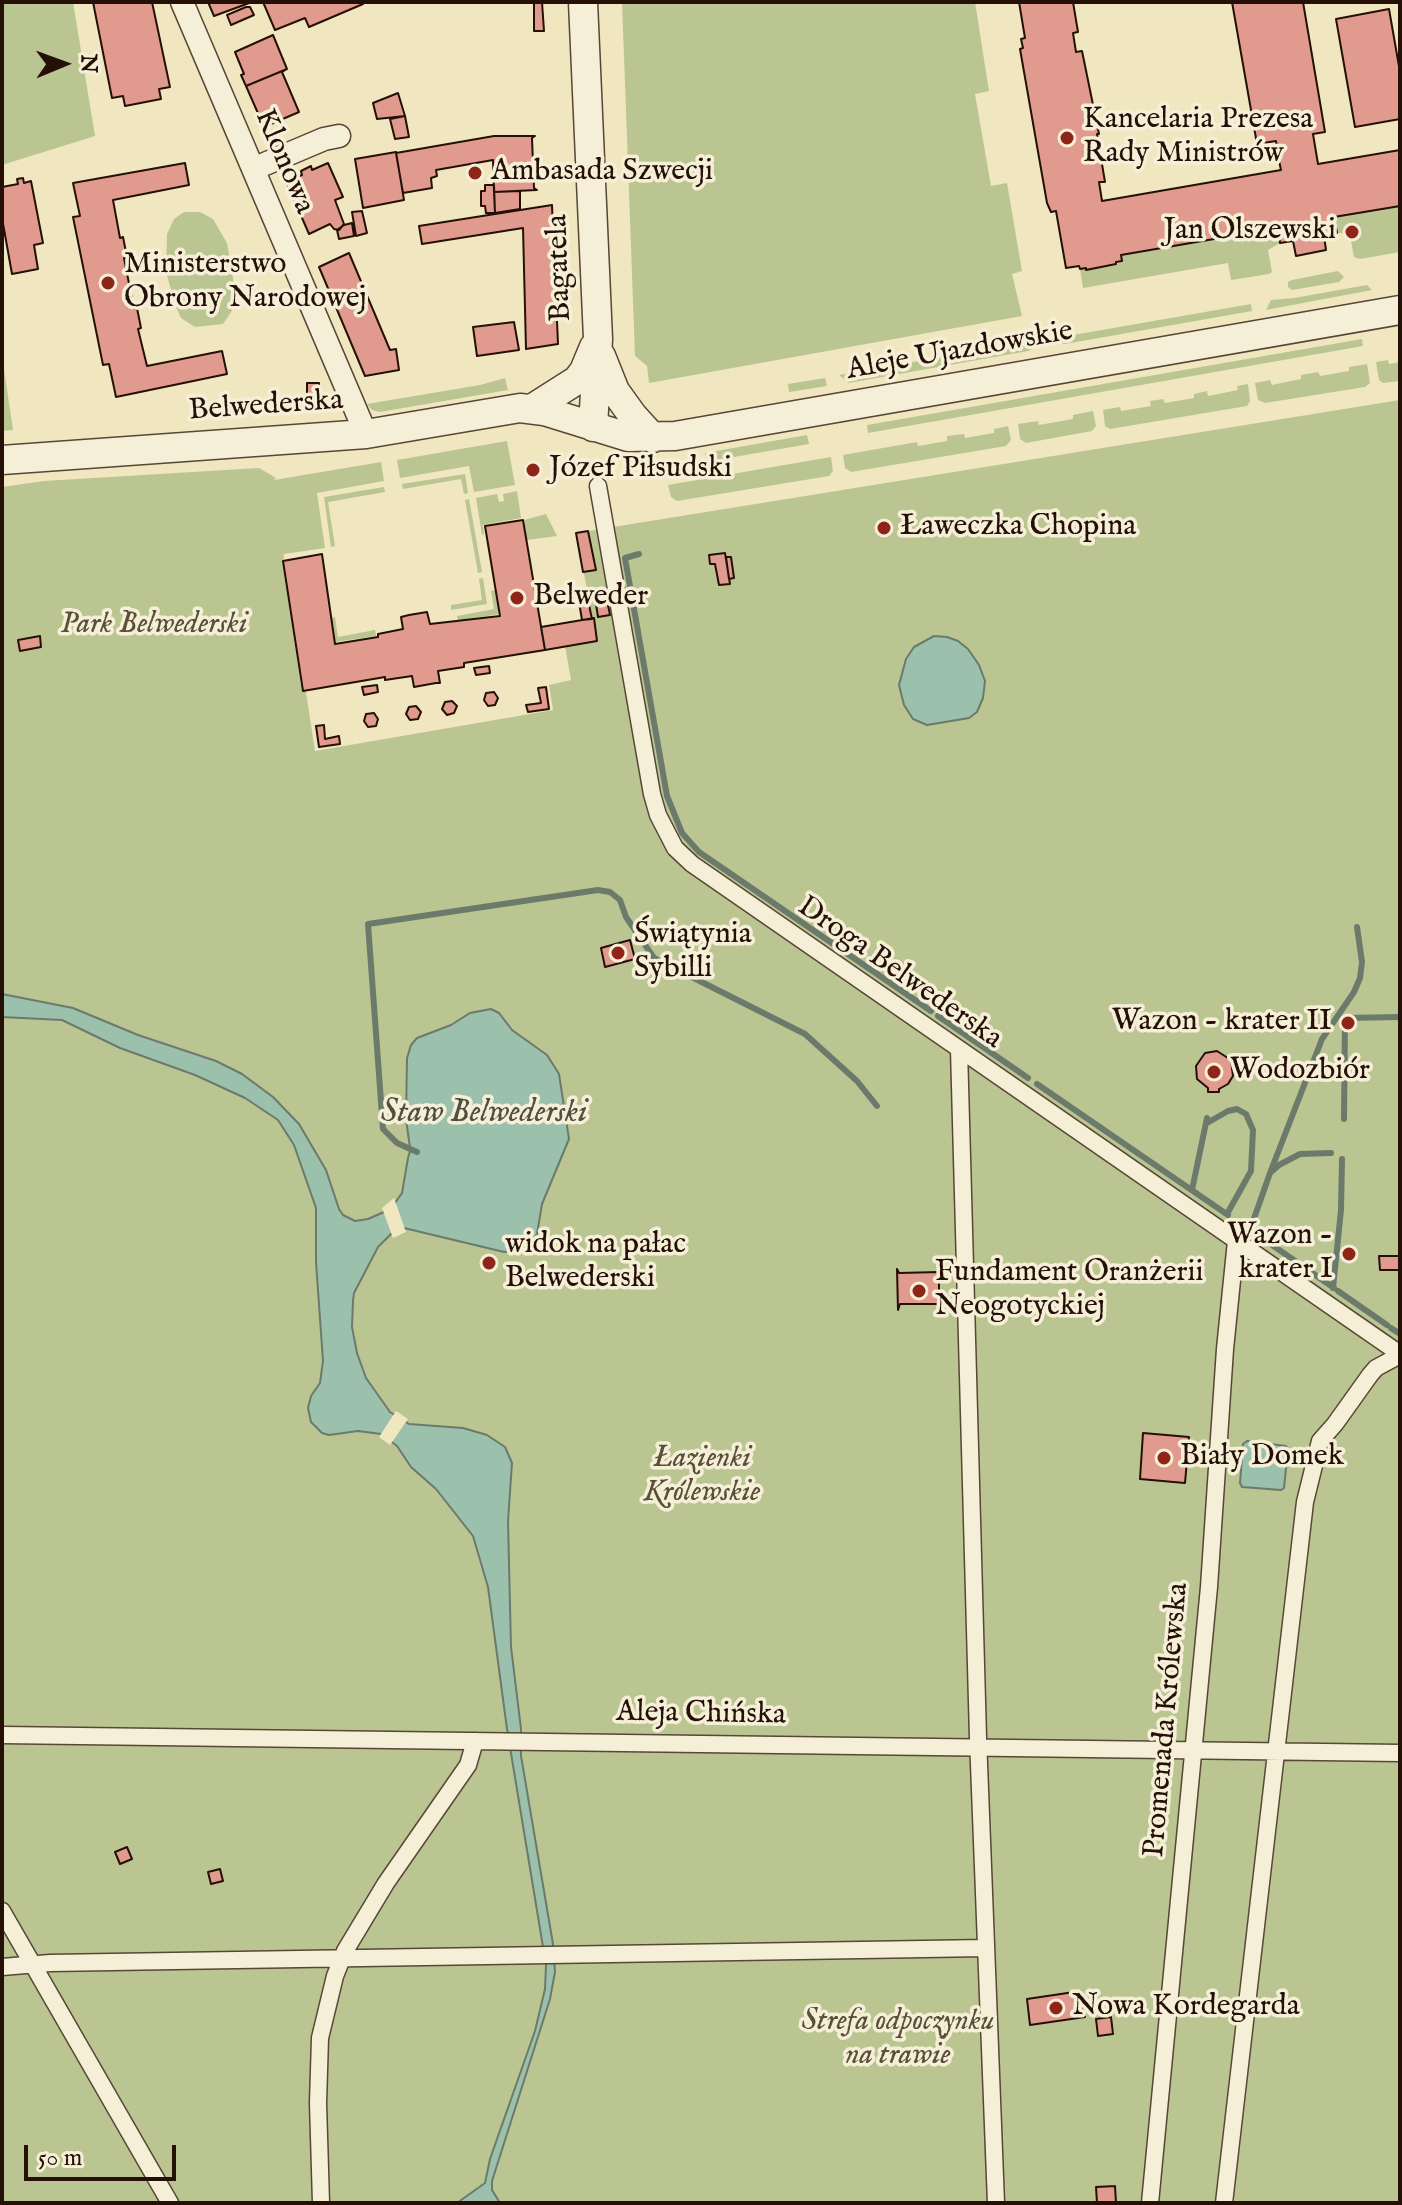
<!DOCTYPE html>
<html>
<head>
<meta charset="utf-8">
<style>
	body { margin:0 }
	#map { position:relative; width:1402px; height:2205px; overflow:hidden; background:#f0e7c1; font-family:"IM FELL English",serif }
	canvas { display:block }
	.frame { position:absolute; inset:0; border:4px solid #251007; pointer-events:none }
	.north { position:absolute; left:24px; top:24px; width:80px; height:80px; -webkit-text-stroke:6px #f5efd7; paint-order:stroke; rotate:89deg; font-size:22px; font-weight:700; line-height:32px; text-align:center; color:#251007 }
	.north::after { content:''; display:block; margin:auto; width:28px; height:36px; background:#251007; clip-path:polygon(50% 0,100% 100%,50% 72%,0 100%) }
	.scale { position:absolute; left:24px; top:2145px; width:152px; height:36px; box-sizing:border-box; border:4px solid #251007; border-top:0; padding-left:10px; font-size:24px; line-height:28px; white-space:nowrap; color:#251007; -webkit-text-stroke:6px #f5efd7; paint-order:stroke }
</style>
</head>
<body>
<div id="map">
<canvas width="1402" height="2205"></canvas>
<div class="frame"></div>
<div class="north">N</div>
<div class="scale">50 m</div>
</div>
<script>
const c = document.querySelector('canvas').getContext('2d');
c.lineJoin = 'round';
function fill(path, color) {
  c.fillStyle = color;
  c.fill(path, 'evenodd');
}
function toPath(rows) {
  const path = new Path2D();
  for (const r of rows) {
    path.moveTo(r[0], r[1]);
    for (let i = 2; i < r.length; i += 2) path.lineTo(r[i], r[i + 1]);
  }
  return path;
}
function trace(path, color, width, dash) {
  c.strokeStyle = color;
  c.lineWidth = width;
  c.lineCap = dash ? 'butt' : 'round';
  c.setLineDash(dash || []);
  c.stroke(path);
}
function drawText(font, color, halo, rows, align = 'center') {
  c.font = font + ' "IM FELL English",serif';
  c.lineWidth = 7;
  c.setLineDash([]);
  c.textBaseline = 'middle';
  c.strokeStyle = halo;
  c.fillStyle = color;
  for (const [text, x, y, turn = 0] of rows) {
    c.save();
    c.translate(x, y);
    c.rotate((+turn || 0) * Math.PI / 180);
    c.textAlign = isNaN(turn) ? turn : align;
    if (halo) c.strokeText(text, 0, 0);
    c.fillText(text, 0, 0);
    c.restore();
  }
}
fill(toPath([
	[2,2,73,2,95,136,2,165],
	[622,2,975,2,989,91,975,94,991,186,1007,183,1022,271,1012,274,1022,316,649,383,647,366,635,356],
	[1400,206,1400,252,1360,259,1354,257,1351,241,1348,241,1342,233,1337,233,1334,217],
	[184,212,200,212,213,219,227,243,235,290,233,309,223,324,195,327,181,318,176,307,166,272,167,234,174,219],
	[1278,228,1280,243,1268,250,1272,272,1269,274,1231,280,1228,263,1083,288,1080,269,1116,265,1121,261,1121,255],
	[1338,271,1344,277,1339,282,1292,290,1288,287,1288,282,1292,280],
	[1367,285,1372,290,1266,310,1271,300,1294,298],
	[1251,304,1252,311,1065,344,1057,342,1056,338],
	[1362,339,1363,346,868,433,867,425],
	[1034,341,1033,349,1028,351,849,383,839,375],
	[2,356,13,430,2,431],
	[1388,360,1389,364,1400,362,1400,381,1383,383,1379,380,1376,362],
	[1367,364,1370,383,1365,387,1265,403,1258,400,1255,383,1270,380,1272,385,1301,379,1301,375,1318,372,1320,376,1349,371,1349,367],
	[505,378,508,390,380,412,372,410,367,404,480,385],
	[825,378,827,386,789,392,788,384],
	[1248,384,1250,401,1247,406,1110,429,1105,426,1103,410,1120,407,1121,411,1151,406,1150,401,1163,399,1165,403,1194,398,1194,394,1207,391,1208,396,1238,390,1237,386],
	[331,396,332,398,325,404,280,411,235,414],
	[1400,400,1400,2203,2,2203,2,487,44,481,259,468,276,478,274,480,381,462,384,481,317,493,325,548,284,554,283,567,301,685,306,692,315,751,553,710,549,685,571,680,565,646,597,641,576,533],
	[1093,411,1096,426,1092,431,1026,443,1020,439,1018,424,1038,421,1039,425,1073,419,1073,415],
	[1008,426,1011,440,1006,446,851,472,845,468,843,455,917,442,918,446,947,441,947,436,964,434,965,438,994,433,994,429],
	[807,435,809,444,711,461,706,457,705,453],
	[507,441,515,485,474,492,469,466,400,478,397,460],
	[831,457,833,471,829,476,677,501,671,497,668,485],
	[465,474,468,493,464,494,461,479,403,489,402,484],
	[384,487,385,492,328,502,335,546,331,547,324,497],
	[517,491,521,518,483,525,484,534,482,535,476,498,497,494,499,502,504,501,503,494],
	[469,499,482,572,478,573,465,500],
	[546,514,557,536,527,540,524,520],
	[483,578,487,604,451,610,451,605,482,600,479,579],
	[495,590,499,614,458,621,457,616,494,609,491,591],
	[335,617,338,637,375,630,376,636,335,642,331,618]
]), '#bbc592');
const water = toPath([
	[934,636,947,637,958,641,968,649,979,665,985,681,983,698,977,712,969,718,927,725,913,719,904,705,899,685,906,659,914,647,934,636],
	[2,994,73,1008,138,1035,216,1061,242,1074,273,1097,299,1124,326,1170,339,1209,343,1215,355,1221,368,1219,384,1212,395,1203,402,1193,408,1158,410,1151,413,1151,410,1148,406,1119,407,1058,411,1045,417,1038,451,1025,470,1013,491,1009,499,1013,512,1030,547,1055,559,1074,569,1139,542,1204,537,1234,531,1243,520,1250,504,1252,404,1228,391,1234,378,1247,354,1293,353,1301,352,1327,357,1353,366,1378,390,1412,409,1424,463,1428,487,1435,505,1447,512,1463,508,1521,511,1647,521,1729,521,1756,553,1944,555,1972,550,1999,492,2181,492,2190,500,2203,457,2203,485,2183,490,2159,535,2031,545,1989,546,1965,507,1729,488,1587,473,1536,436,1489,411,1467,397,1446,381,1434,358,1431,329,1435,322,1433,311,1422,308,1408,311,1396,320,1383,323,1361,316,1262,316,1208,294,1145,278,1120,245,1098,195,1075,120,1048,62,1020,2,1017,2,994],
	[1247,1441,1286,1446,1288,1449,1284,1488,1281,1490,1242,1487,1240,1483,1243,1444,1247,1441]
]);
fill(water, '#9bc1ad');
trace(water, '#6c7a6b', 2);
fill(toPath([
	[394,1198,406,1232,393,1238,382,1208],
	[396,1411,408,1419,390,1445,379,1437]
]), '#f0e7c1');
trace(toPath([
	[639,554,625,558,667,796,682,833,699,852,931,1011],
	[938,1016,1028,1078],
	[1037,1084,1228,1215],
	[1344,1119,1345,1018,1400,1017],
	[1207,1123,1228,1111,1237,1109,1246,1114,1253,1130,1251,1171,1227,1214],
	[417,1152,397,1143,383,1129,368,924,598,890,610,892,620,900,626,917,654,958,805,1034,857,1081,877,1106],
	[1270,1173,1322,1039,1354,992,1360,978,1362,962,1357,927],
	[1192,1190,1207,1118],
	[1249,1229,1334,1288],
	[1250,1230,1270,1173,1279,1165,1300,1154,1331,1153],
	[1333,1288,1341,1210,1342,1159],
	[1338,1291,1387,1325],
	[1391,1328,1400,1334]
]), '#6c7a6b', 6);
const building = toPath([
	[93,2,152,2,170,87,159,89,161,99,125,106,123,96,112,98,93,2],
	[208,2,252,2,214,16,208,2],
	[263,2,362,2,363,4,309,27,305,18,275,30,263,2],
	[534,2,542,2,544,31,534,31,534,2],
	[1019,2,1073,2,1078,32,1073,33,1076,52,1082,51,1099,134,1097,134,1105,182,1099,182,1102,201,1281,170,1279,161,1271,162,1269,151,1277,150,1276,141,1257,144,1232,2,1303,2,1325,132,1313,134,1318,164,1400,150,1400,206,1334,217,1337,233,1324,236,1326,250,1296,256,1293,241,1280,243,1278,228,1121,255,1122,261,1116,262,1116,264,1086,270,1086,268,1080,269,1079,266,1066,268,1056,211,1051,212,1047,203,1020,49,1023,48,1021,39,1025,38,1019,2],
	[246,7,250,7,254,15,231,25,227,15,246,7],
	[1389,9,1400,72,1400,119,1355,127,1336,19,1389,9],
	[273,35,287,69,246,86,241,75,244,74,235,52,273,35],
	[287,69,282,72,299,112,264,127,246,86,287,69],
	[398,93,405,116,377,119,373,103,398,93],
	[405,116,409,137,395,139,390,119,405,116],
	[494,136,535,136,532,138,534,188,537,190,494,192,493,160,436,170,437,176,431,178,432,188,403,193,396,153,494,136],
	[396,152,404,200,363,208,355,159,396,152],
	[185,163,189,185,113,200,120,238,123,237,127,257,124,258,134,309,137,308,141,328,138,329,147,366,222,351,227,374,116,397,109,364,103,365,73,217,80,216,73,183,185,163],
	[328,163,343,197,335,200,344,224,339,230,334,229,330,224,309,234,286,181,302,175,301,171,311,166,312,170,328,163],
	[23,178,24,183,31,181,43,243,34,245,38,269,12,274,2,218,2,187,18,184,17,179,23,178],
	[485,185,494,185,495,213,486,213,485,206,481,206,481,191,485,191,485,185],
	[520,191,520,209,495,213,494,192,520,191],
	[552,205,558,344,526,349,523,228,422,244,419,226,552,205],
	[362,211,367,233,356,236,352,212,362,211],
	[352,223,354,236,339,239,337,230,344,225,352,223],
	[349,253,390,350,396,349,399,370,365,376,319,267,349,253],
	[514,322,519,350,477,356,473,327,514,322],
	[307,383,319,383,319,395,307,395,307,383],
	[523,520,545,650,464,663,464,667,438,671,440,683,436,683,414,687,412,676,385,680,385,677,303,691,283,561,322,554,335,644,378,637,378,634,403,629,401,617,409,615,427,612,430,624,500,616,485,526,523,520],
	[588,531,596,570,583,572,576,533,588,531],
	[725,553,730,584,719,585,715,564,710,564,709,555,725,553],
	[726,557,731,557,734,578,729,579,726,557],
	[606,595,610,615,598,617,595,598,606,595],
	[588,600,592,619,582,620,579,602,588,600],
	[594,618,597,641,545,650,541,627,594,618],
	[40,636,41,647,20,651,18,640,40,636],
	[489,666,490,673,476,675,474,668,489,666],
	[377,685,378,692,364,695,362,687,377,685],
	[546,687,549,709,528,712,526,705,541,703,538,688,546,687],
	[494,692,498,698,495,705,488,706,484,700,486,693,494,692],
	[452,701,457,706,454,713,447,715,442,709,445,702,452,701],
	[416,706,421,712,418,719,410,720,406,714,409,707,416,706],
	[374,713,378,719,376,726,368,727,364,721,366,714,374,713],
	[324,725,325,739,339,736,340,744,319,747,316,726,324,725],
	[630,940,635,959,605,967,601,948,630,940],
	[1217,1051,1231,1060,1233,1076,1228,1084,1219,1089,1219,1092,1208,1092,1208,1088,1197,1079,1196,1066,1205,1053,1217,1051],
	[1379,1256,1400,1256,1400,1270,1380,1270,1379,1256],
	[897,1269,899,1273,939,1272,939,1304,900,1304,898,1310,897,1269],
	[1143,1433,1189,1437,1185,1483,1140,1479,1143,1433],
	[127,1847,132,1859,120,1864,115,1852,127,1847],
	[220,1869,223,1881,211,1884,208,1872,220,1869],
	[1081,1991,1085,2017,1030,2025,1027,1999,1081,1991],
	[1111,2017,1113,2034,1098,2036,1096,2019,1111,2017],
	[1115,2186,1116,2203,1097,2203,1096,2187,1115,2186]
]);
fill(building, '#e19b8e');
trace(building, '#251007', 2);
const pedestrian = toPath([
	[598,486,652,794,658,815,675,848,692,864,1400,1354],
	[959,1049,978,1738,996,2203],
	[2,1735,1400,1753],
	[2,1911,170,2203],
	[2,1967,50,1963,986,1948],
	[321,2203,318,2103,320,2038,335,1976,345,1951,386,1883,468,1765,475,1741],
	[1150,2203,1209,1587,1225,1349,1236,1241],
	[1224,2203,1305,1502,1320,1441,1335,1424,1370,1375,1376,1368,1400,1355]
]);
const minor = toPath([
	[182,2,366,434],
	[253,169,324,139,339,136]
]);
const tertiary = toPath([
	[583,2,598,339,593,427],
	[601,356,615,391,633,416,653,438],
	[533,408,577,380,584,371,594,347],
	[2,460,366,434,520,408,544,411,628,437,675,436,1400,310]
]);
trace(pedestrian, '#584636', 19);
trace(minor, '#584636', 25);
trace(tertiary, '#584636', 31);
trace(pedestrian, '#f5efd7', 16);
trace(minor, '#f5efd7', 22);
trace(tertiary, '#f5efd7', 28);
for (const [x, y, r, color] of [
	[1067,138,8,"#8f2418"],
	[475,173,8,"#8f2418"],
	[1352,232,8,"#8f2418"],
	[108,283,8,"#8f2418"],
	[533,470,8,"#8f2418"],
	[884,528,8,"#8f2418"],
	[517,598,8,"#8f2418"],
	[618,953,8,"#8f2418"],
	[1348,1023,8,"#8f2418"],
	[1214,1072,8,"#8f2418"],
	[1349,1254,8,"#8f2418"],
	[489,1263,8,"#8f2418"],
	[919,1291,8,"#8f2418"],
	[1164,1458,8,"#8f2418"],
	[1056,2008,8,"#8f2418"]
]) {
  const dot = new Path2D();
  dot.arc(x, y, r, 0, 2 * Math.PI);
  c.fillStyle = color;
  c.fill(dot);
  trace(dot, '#f5efd7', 3);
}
drawText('30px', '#251007', '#f5efd7', [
	["Kancelaria Prezesa",1083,121],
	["Rady Ministrów",1083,155],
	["Ambasada Szwecji",491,173],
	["Jan Olszewski",1336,232,"right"],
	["Ministerstwo",124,266],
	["Obrony Narodowej",124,300],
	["Józef Piłsudski",549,470],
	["Ławeczka Chopina",900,528],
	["Belweder",533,598],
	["Świątynia",634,936],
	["Sybilli",634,970],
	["Wazon - krater II",1332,1023,"right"],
	["Wodozbiór",1230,1072],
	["Wazon -",1333,1237,"right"],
	["krater I",1333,1271,"right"],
	["widok na pałac",505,1246],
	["Belwederski",505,1280],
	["Fundament Oranżerii",935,1274],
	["Neogotyckiej",935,1308],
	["Biały Domek",1180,1458],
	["Nowa Kordegarda",1072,2008]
], 'left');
drawText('30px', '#251007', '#f5efd7', [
	["Klonowa",283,162,67],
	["Bagatela",561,268,-92],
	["Aleje Ujazdowskie",960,352,-10],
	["Belwederska",266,407,-4],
	["Droga Belwederska",899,974,35],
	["Aleja Chińska",701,1715,1],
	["Promenada Królewska",1168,1720,-85]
]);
drawText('italic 30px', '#5a4f38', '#f5efd7', [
	["Park Belwederski",154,626],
	["Łazienki",702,1460],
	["Królewskie",702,1494],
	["Strefa odpoczynku",898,2023],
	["na trawie",898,2057]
]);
drawText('italic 32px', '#4e4e41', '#f5efd7', [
	["Staw Belwederski",484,1114]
]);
</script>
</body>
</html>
